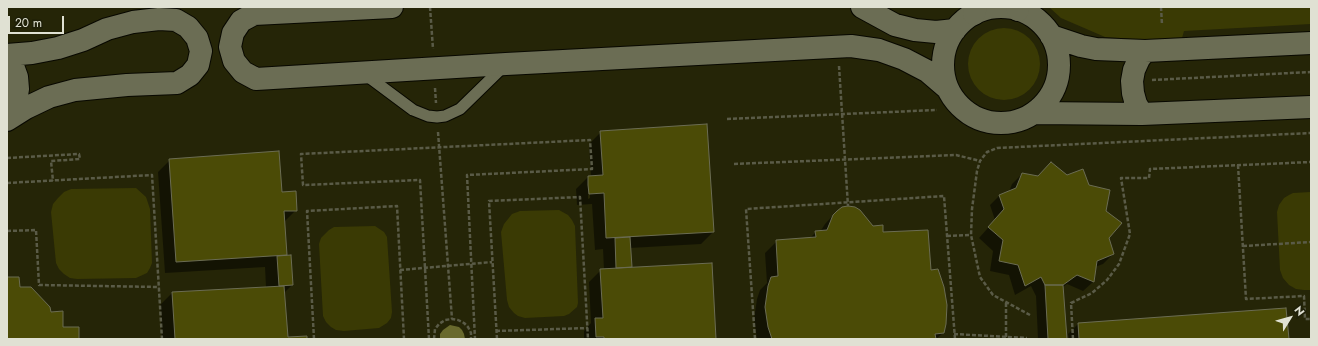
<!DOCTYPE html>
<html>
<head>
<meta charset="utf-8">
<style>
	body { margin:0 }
	#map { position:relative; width:1318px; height:346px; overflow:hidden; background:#1e1f08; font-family:Jost,sans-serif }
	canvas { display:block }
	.frame { position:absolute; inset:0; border:8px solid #e0e1d3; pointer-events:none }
	.north { position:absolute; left:1270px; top:298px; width:40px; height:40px; -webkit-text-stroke:3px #1e1f08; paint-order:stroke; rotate:53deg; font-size:11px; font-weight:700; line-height:16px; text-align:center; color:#e0e1d3 }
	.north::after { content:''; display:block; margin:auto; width:14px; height:18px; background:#e0e1d3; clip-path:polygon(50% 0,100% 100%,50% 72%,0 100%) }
	.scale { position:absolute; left:8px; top:16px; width:56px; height:18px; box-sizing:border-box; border:2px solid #e0e1d3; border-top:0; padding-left:5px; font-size:12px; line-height:14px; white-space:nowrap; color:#e0e1d3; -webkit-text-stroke:3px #1e1f08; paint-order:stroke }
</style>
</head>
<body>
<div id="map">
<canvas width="1318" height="346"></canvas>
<div class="frame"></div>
<div class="north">N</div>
<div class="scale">20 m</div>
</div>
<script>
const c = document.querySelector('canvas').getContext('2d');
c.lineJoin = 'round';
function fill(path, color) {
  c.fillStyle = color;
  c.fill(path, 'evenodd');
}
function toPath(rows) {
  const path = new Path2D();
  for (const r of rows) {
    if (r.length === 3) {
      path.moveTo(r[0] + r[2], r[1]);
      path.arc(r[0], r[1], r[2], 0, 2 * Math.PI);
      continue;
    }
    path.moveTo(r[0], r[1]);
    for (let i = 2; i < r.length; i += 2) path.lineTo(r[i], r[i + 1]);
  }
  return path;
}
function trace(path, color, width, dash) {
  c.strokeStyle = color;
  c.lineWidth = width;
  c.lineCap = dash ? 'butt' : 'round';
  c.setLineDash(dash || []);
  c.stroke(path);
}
fill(toPath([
	[7,7,1311,7,1311,339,7,339]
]), '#252507');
fill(toPath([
	[1049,7,1311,7,1311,24,1184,31,1182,38,1145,40,1105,37,1061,18],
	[1004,64,36],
	[136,188,146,197,150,209,152,263,150,268,147,273,136,278,77,279,70,278,64,274,59,269,56,263,51,212,53,204,58,198,64,192,71,189],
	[1311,192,1311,290,1304,290,1296,289,1289,285,1283,278,1280,270,1277,212,1279,205,1284,198,1289,195,1293,193],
	[559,210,568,215,572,220,575,226,578,303,577,307,569,314,564,316,525,318,518,316,514,313,509,307,507,300,501,232,504,224,512,214,520,211],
	[375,226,384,232,387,237,392,312,391,318,387,323,379,328,344,331,336,330,331,327,326,322,323,316,319,244,321,238,329,230,334,227]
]), '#3a3a04');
fill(toPath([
	[450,325,459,327,462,330,464,334,465,339,440,339,440,334,443,330]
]), '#696a2d');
fill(toPath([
	[601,132,713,232,701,244,630,248,631,268,715,339,584,339,584,331,591,323,589,282,601,270,604,270,603,249,595,250,592,204,577,205,576,189,588,177,591,177,589,144],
	[588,187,590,187,590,198,588,199],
	[170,160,281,193,296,210,284,222,286,256,292,285,284,293,287,338,306,339,162,339,160,305,172,293,266,287,265,267,165,273,158,172],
	[1022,174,1038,177,1067,177,1088,186,1105,212,1108,238,1113,254,1103,264,1095,267,1093,282,1083,291,1067,284,1063,287,1066,339,1038,339,1036,296,1031,286,1015,295,1009,275,990,271,993,251,979,238,995,220,990,205,1000,195,1009,192,1012,184],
	[837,211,872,227,882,234,930,271,943,333,936,339,757,339,754,319,757,299,760,290,767,283,765,253,777,241,809,239,816,232,820,232,825,224],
	[1078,324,1288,339,1069,339,1068,334]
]), '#0007');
const building = toPath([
	[707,124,714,232,606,238,604,193,589,194,588,185,588,176,603,175,600,131,707,124],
	[279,151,282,192,296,191,297,211,284,211,287,255,176,262,169,159,279,151],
	[1051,162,1067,175,1083,169,1089,185,1110,190,1106,211,1122,223,1109,238,1114,254,1097,261,1094,282,1077,275,1063,285,1045,285,1041,277,1025,286,1018,265,999,261,1003,240,988,227,1004,209,999,195,1016,188,1022,173,1038,176,1051,162],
	[848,206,855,207,860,210,873,226,883,225,883,232,928,230,931,270,938,269,944,287,947,305,946,324,944,333,935,334,936,339,772,339,768,327,765,307,768,286,771,277,778,276,776,240,816,237,815,231,827,230,833,215,837,211,842,207,848,206],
	[630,237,632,267,616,268,615,238,630,237],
	[291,255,293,285,279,286,277,256,291,255],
	[712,263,716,339,604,339,604,337,596,337,595,318,603,318,600,269,712,263],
	[7,264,7,277,19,277,20,287,31,287,50,307,51,312,63,311,63,327,79,327,79,339,7,339,7,264],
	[1045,285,1063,285,1067,339,1048,339,1045,285],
	[284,286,288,337,307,336,307,339,175,339,172,292,284,286],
	[1286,308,1289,339,1079,339,1078,323,1286,308]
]);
fill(building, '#4b4b06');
trace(building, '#6b6c53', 1);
const service = toPath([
	[366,75,413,110,428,116,437,117,445,116,460,109,504,66]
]);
const minor = toPath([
	[392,7,254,14,241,21,233,33,230,47,234,61,243,72,256,79,506,64,851,46,879,50,904,59,927,71,948,89],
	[862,7,895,25,915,30,936,32,955,30],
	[1001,65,58],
	[1051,36,1081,46,1096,49,1145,51,1311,43],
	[7,55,32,53,58,48,83,40,107,29,133,22,159,19,176,20,188,27,197,38,201,51,198,65,190,75,177,83,127,85,75,90,49,97,26,108,7,120],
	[7,57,13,66,17,77,18,89,16,101,11,112,7,118],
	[1034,113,1142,114,1311,107],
	[1142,114,1136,104,1133,93,1132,81,1134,70,1139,59,1145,51]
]);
const tertiary = toPath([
	[1017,7,1018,10],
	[974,14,976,7]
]);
trace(service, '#080800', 13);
trace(minor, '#080800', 24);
trace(tertiary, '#080800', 24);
trace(toPath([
	[430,7,433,49],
	[1161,7,1162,25],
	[839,66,848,206],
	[1152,80,1311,72],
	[435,88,436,103],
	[727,119,937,110],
	[438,132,452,319],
	[7,158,79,154,80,159,51,161,53,181],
	[734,164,956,155,980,161],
	[1238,165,1246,299,1304,296,1305,319,1311,319],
	[7,183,152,175,162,339],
	[7,231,36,230,39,285,159,287],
	[947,236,971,235],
	[1243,246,1311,242],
	[400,270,492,262],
	[1030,315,993,295,980,277,971,235,972,209,977,171,980,161,987,152,997,148,1311,133],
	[496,331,588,328],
	[954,334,1027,338],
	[1006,337,1006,302],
	[314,339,307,211,397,206,404,339],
	[429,339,420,180,303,185,301,154,590,140,592,169,467,175,475,339],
	[434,339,435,329,439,324,445,320,452,319,458,320,464,323,468,327,471,333,471,339],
	[497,339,489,201,580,197,588,339],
	[755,339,746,209,944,196,955,339],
	[1073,339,1071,303,1092,293,1107,280,1119,264,1130,234,1121,178,1149,178,1150,169,1311,162]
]), '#5a5b47', 2.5, [4, 2]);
trace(service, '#6b6d54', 11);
trace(minor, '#6b6d54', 22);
trace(tertiary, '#6b6d54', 22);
</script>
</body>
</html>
